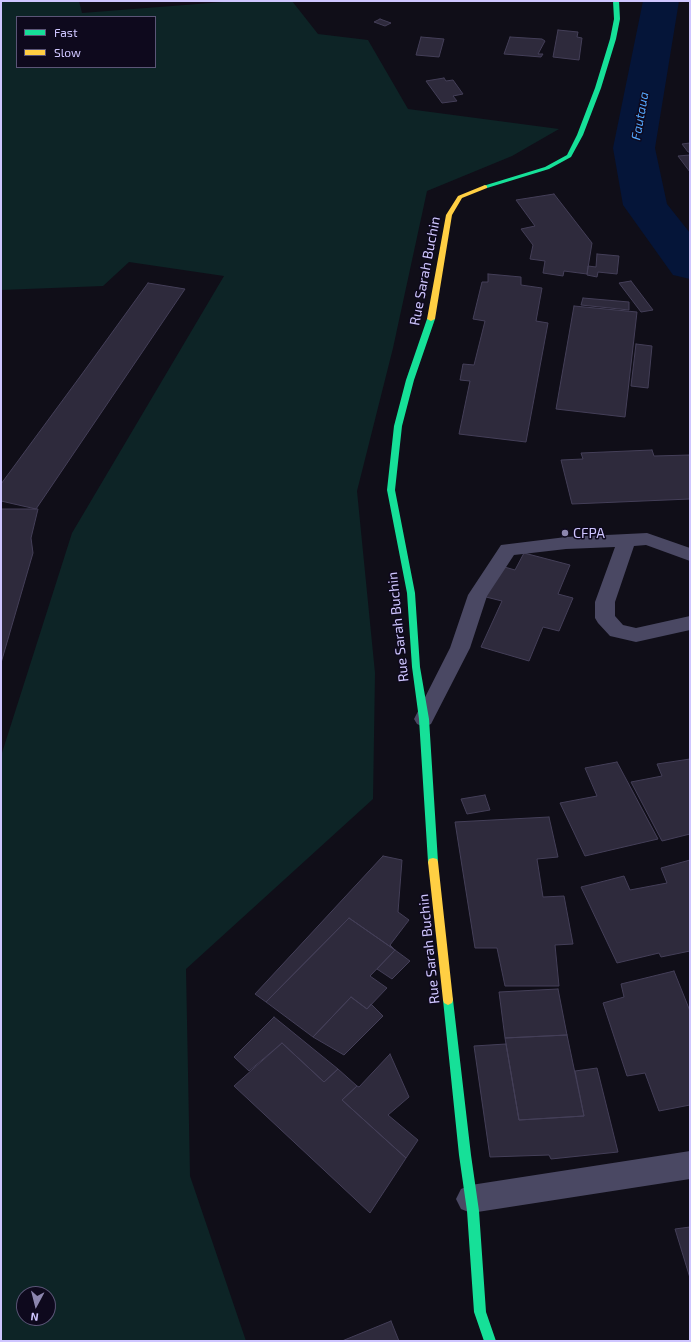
<!DOCTYPE html>
<html>
<head>
<meta charset="utf-8">
<style>
	body { margin:0 }
	#map { position:relative; width:691px; height:1342px; overflow:hidden; background:#100e18; font-family:"Exo 2",sans-serif }
	canvas { display:block }
	.frame { position:absolute; inset:0; border:2px solid #cfc6ff; pointer-events:none }
	.legend { position:absolute; left:16px; top:16px; width:140px; height:52px; box-sizing:border-box; background:#0e091d; border:1px solid #5b5577; margin:0; padding:5px 7px; list-style:none; font-size:12px; color:#cfc6ff }
	.legend li { display:flex; align-items:center; gap:8px; height:20px }
	.legend b { width:20px; border:1px solid #5b5577 }
	.north { position:absolute; left:16px; top:1286px; width:40px; height:40px; box-sizing:border-box; background:#0e091d; border:1px solid #5b5577; border-radius:50%; rotate:187deg; font-size:11px; font-weight:700; line-height:16px; text-align:center; color:#cfc6ff }
	.north::after { content:''; display:block; margin:auto; width:14px; height:18px; background:#8c86ae; clip-path:polygon(50% 0,100% 100%,50% 72%,0 100%) }
</style>
</head>
<body>
<div id="map">
<canvas width="691" height="1342"></canvas>
<div class="frame"></div>
<ul class="legend">
<li><b style="height:5px;background:#16e098"></b>Fast</li>
<li><b style="height:5px;background:#ffcf43"></b>Slow</li>
</ul>
<div class="north">N</div>
</div>
<script>
const c = document.querySelector('canvas').getContext('2d');
c.lineJoin = 'round';
function fill(path, color) {
  c.fillStyle = color;
  c.fill(path, 'evenodd');
}
function toPath(rows) {
  const path = new Path2D();
  for (const r of rows) {
    path.moveTo(r[0], r[1]);
    for (let i = 2; i < r.length; i += 2) path.lineTo(r[i], r[i + 1]);
  }
  return path;
}
function trace(path, color, width, dash) {
  c.strokeStyle = color;
  c.lineWidth = width;
  c.lineCap = dash ? 'butt' : 'round';
  c.setLineDash(dash || []);
  c.stroke(path);
}
function drawText(font, color, halo, rows, align = 'center') {
  c.font = font + ' "Exo 2",sans-serif';
  c.lineWidth = 3;
  c.setLineDash([]);
  c.textBaseline = 'middle';
  c.strokeStyle = halo;
  c.fillStyle = color;
  for (const [text, x, y, turn = 0] of rows) {
    c.save();
    c.translate(x, y);
    c.rotate((+turn || 0) * Math.PI / 180);
    c.textAlign = isNaN(turn) ? turn : align;
    if (halo) c.strokeText(text, 0, 0);
    c.fillText(text, 0, 0);
    c.restore();
  }
}
fill(toPath([
	[1,1,79,1,82,13,236,1,292,1,318,34,368,40,408,109,559,129,512,156,427,191,393,348,357,491,375,673,373,799,186,969,190,1176,246,1341,1,1341,1,756,72,533,224,276,129,262,103,286,1,290],
	[17,17,155,17,155,67,17,67],
	[24,1294,48,1294,48,1318,24,1318]
]), '#0d2426');
fill(toPath([
	[643,1,679,1,655,148,667,204,690,233,690,279,673,275,623,205,613,148,643,1]
]), '#051539');
const building = toPath([
	[380,19,391,23,385,26,374,22,380,19],
	[558,30,578,32,577,37,582,38,579,60,553,57,558,30],
	[421,37,444,39,439,57,416,55,421,37],
	[510,37,542,39,545,41,538,54,543,54,541,57,504,54,510,37],
	[444,78,446,81,453,80,463,94,453,96,457,101,442,103,426,81,444,78],
	[690,143,690,152,688,152,682,144,690,143],
	[690,155,690,172,678,156,690,155],
	[554,194,592,243,587,274,564,271,563,276,543,273,545,261,530,259,533,245,521,229,535,226,516,200,554,194],
	[597,254,619,256,617,274,598,272,597,277,587,275,588,266,596,267,597,254],
	[488,274,521,277,521,285,542,288,536,321,548,323,526,442,459,434,470,381,460,380,463,364,474,365,485,321,473,319,482,282,488,282,488,274],
	[631,281,653,310,641,312,619,283,631,281],
	[148,283,185,289,36,509,1,501,1,484,82,374,148,283],
	[583,298,629,302,629,310,581,305,583,298],
	[574,306,637,312,625,417,556,409,574,306],
	[636,344,652,346,648,388,631,386,636,344],
	[652,450,654,456,690,455,690,499,572,504,561,460,583,459,581,453,652,450],
	[1,509,38,509,31,538,33,553,1,663,1,509],
	[524,553,570,565,558,594,573,598,559,631,543,627,529,661,481,647,502,601,486,597,501,566,515,570,524,553],
	[690,759,690,834,662,841,631,782,662,776,657,764,690,759],
	[617,762,658,839,585,856,560,803,597,796,585,768,617,762],
	[485,795,490,810,467,814,461,799,485,795],
	[549,817,558,857,537,859,543,897,564,896,573,944,555,945,559,986,505,986,497,948,475,948,455,822,549,817],
	[383,856,402,860,398,912,409,920,390,945,395,950,349,918,266,1002,255,994,383,856],
	[690,860,690,951,661,957,659,953,617,963,581,887,624,876,630,890,667,883,661,868,690,860],
	[349,918,395,950,370,976,387,988,367,1009,351,997,313,1037,266,1002,349,918],
	[395,950,410,961,392,979,377,969,395,950],
	[674,971,690,1011,690,1105,659,1111,645,1073,627,1076,603,1003,624,997,621,984,674,971],
	[558,989,567,1035,505,1038,499,992,558,989],
	[351,997,367,1009,371,1004,383,1016,344,1055,313,1037,351,997],
	[274,1017,338,1069,324,1082,282,1043,249,1071,234,1057,274,1017],
	[567,1035,584,1116,519,1120,505,1038,567,1035],
	[282,1043,324,1082,338,1069,357,1086,342,1100,406,1158,370,1213,234,1086,282,1043],
	[506,1044,519,1120,584,1116,575,1071,597,1068,618,1152,551,1159,549,1155,490,1157,474,1046,506,1044],
	[390,1054,409,1097,388,1115,418,1140,406,1158,342,1100,357,1086,359,1087,390,1054],
	[690,1227,690,1278,675,1229,690,1227],
	[391,1321,399,1341,342,1341,391,1321]
]);
fill(building, '#2e2a3c');
trace(building, '#443f58', 1);
fill(toPath([
	[647,533,690,548,690,561,646,545,634,546,615,602,615,616,623,625,636,628,690,616,690,630,636,642,610,636,598,623,595,618,595,602,615,547,566,549,514,555,487,596,470,648,431,724,424,727,417,724,414,719,450,648,468,595,501,545,566,537,647,533]
]), '#4a4863');
fill(toPath([
	[690,1151,690,1179,471,1213,461,1209,456,1199,461,1189,471,1185,690,1151]
]), '#4a4863');
fill(toPath([
	[613,1,619,1,620,19,616,39,601,88,583,135,571,157,549,169,487,188,483,188,483,186,545,167,567,155,577,135,595,88,610,39,614,19,613,1],
	[431,317,435,319,414,380,402,426,395,490,415,593,420,667,429,719,438,862,437,865,433,866,429,865,428,862,419,719,412,667,407,593,387,490,394,426,406,380,427,319,431,317],
	[448,995,452,997,453,1000,471,1155,479,1211,486,1312,496,1341,484,1341,474,1312,467,1211,459,1155,443,1000,444,997,448,995]
]), '#16e098');
fill(toPath([
	[485,185,487,186,487,188,462,198,452,215,435,319,431,321,427,319,446,215,458,196,485,185],
	[433,858,437,859,438,862,453,1000,452,1003,448,1005,444,1003,443,1000,428,862,429,859,433,858]
]), '#ffcf43');
for (const [x, y, r, color] of [
	[565,533,4,"#8c86ae"]
]) {
  const dot = new Path2D();
  dot.arc(x, y, r, 0, 2 * Math.PI);
  c.fillStyle = color;
  c.fill(dot);
  trace(dot, '#0e091d', 1.5);
}
drawText('italic 13px', '#54a8ff', '#0e091d', [
	["Fautaua",640,116,-80]
]);
drawText('14px', '#cfc6ff', '#0e091d', [
	["Rue Sarah Buchin",425,271,-79],
	["Rue Sarah Buchin",398,627,-96],
	["Rue Sarah Buchin",429,949,-96]
]);
drawText('14px', '#cfc6ff', '#0e091d', [
	["CFPA",573,533]
], 'left');
</script>
</body>
</html>
